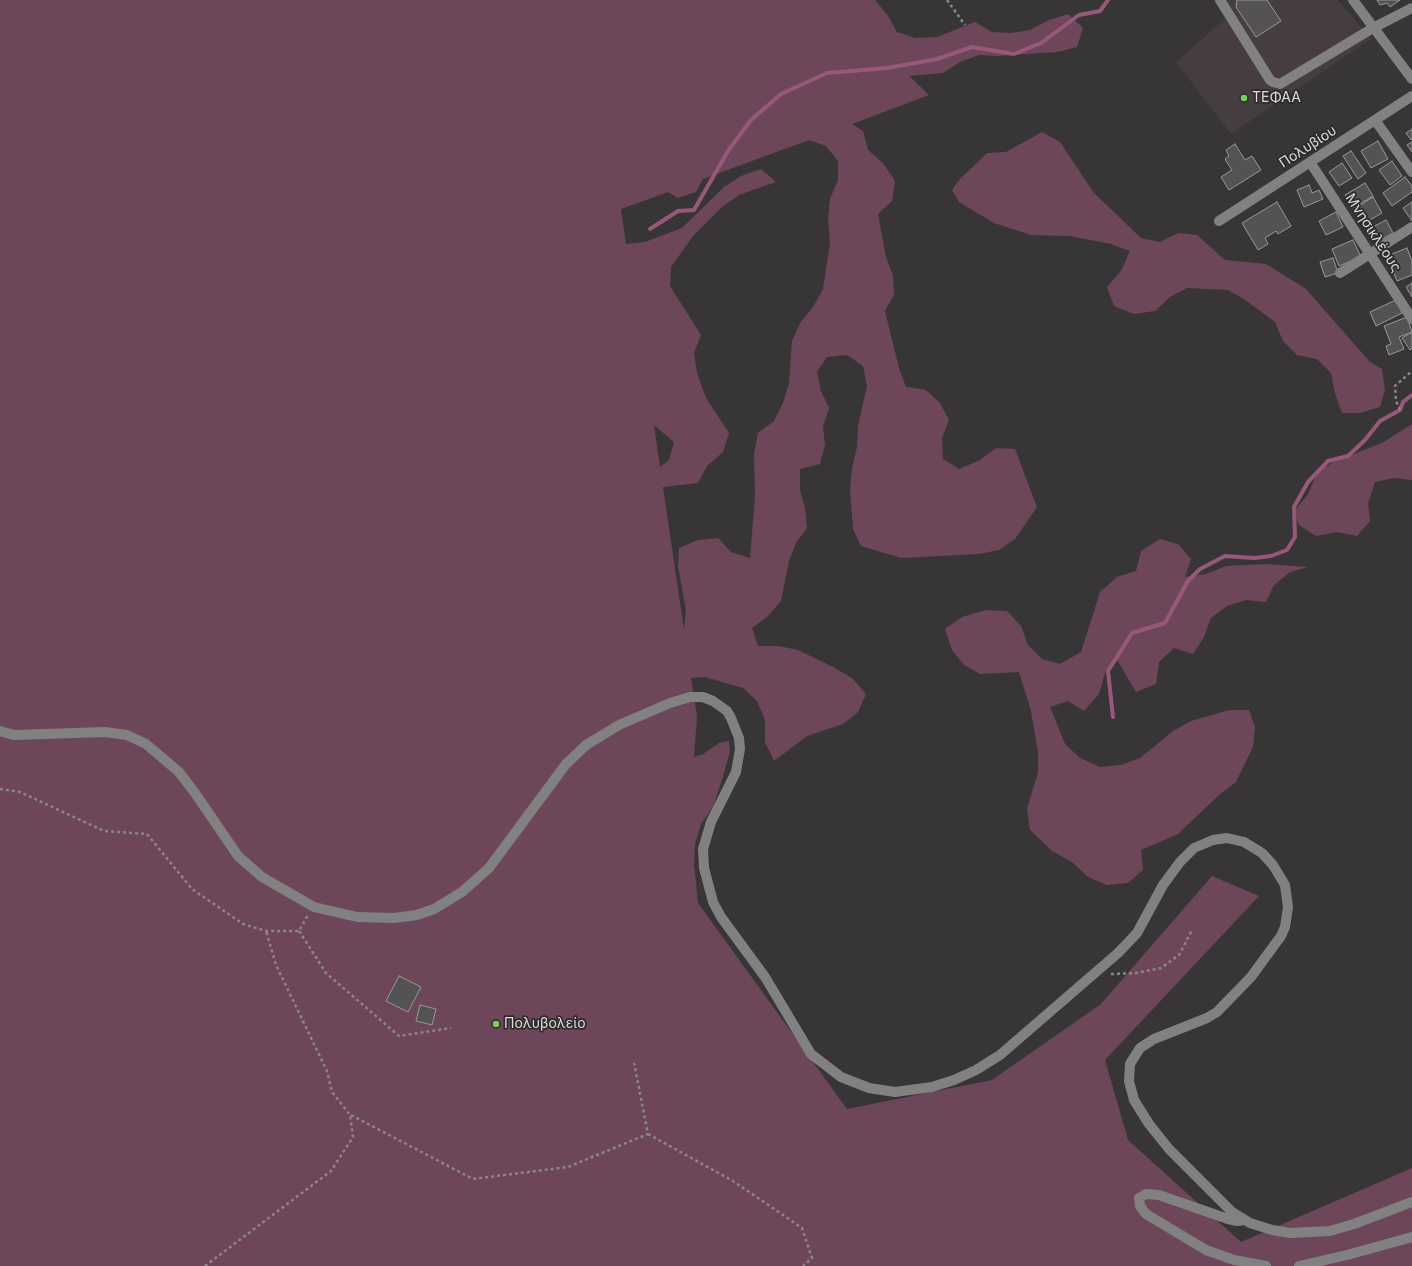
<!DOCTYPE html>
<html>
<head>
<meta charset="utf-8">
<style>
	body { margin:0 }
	canvas { display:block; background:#373536 }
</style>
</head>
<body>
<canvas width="1412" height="1266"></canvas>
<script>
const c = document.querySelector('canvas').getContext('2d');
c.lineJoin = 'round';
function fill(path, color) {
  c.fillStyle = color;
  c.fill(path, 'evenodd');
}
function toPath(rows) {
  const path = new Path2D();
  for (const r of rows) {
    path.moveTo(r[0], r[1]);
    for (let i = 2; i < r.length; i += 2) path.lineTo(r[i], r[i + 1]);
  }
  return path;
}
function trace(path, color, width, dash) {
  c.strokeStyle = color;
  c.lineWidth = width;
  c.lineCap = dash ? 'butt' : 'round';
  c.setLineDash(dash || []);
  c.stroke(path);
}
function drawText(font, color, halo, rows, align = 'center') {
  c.font = font + ' Inter,sans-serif';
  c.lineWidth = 3.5;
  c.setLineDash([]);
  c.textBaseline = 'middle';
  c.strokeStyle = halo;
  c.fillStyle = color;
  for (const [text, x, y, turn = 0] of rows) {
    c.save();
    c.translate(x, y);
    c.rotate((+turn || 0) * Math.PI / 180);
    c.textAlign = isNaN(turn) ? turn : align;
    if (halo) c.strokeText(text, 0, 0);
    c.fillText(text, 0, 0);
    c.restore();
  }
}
fill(toPath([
	[1213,0,1338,0,1371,39,1231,134,1176,62,1226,18]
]), '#463d41');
fill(toPath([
	[0,0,875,0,888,16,897,32,915,38,937,37,975,22,992,32,1011,33,1030,30,1049,20,1068,14,1083,28,1077,47,1058,52,997,56,979,55,960,62,943,73,909,76,929,95,852,124,863,131,868,150,883,163,895,181,892,201,878,214,886,257,893,276,894,295,885,311,899,368,906,387,926,390,940,403,949,420,942,438,943,459,959,469,980,460,996,448,1015,449,1037,507,1015,539,999,550,979,554,901,558,861,546,853,529,850,489,852,468,857,447,858,426,867,386,863,366,847,355,827,357,817,372,821,391,829,408,823,426,825,445,820,464,800,469,800,490,805,508,807,528,796,543,789,561,781,601,767,617,752,628,758,646,779,646,798,650,833,667,852,678,866,694,858,712,843,724,807,736,774,761,765,742,765,720,757,701,743,688,705,677,691,678,697,716,694,757,703,754,719,743,729,741,730,751,722,780,713,807,701,824,695,844,694,864,698,903,847,1109,992,1080,1101,1004,1212,876,1259,896,1105,1060,1128,1140,1241,1242,1412,1168,1412,1266,0,1266],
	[809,140,826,146,838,161,838,180,830,199,828,219,830,243,823,289,813,307,800,323,792,341,789,383,783,403,774,421,758,433,754,454,755,496,750,558,731,552,718,538,698,540,679,548,678,567,686,610,684,630,663,487,698,483,707,466,723,452,729,433,706,398,697,373,694,353,701,335,670,286,671,267,693,236,722,207,739,195,776,182,761,169,741,176,724,187,682,228,645,242,626,244,621,209,668,192,678,198,696,192,703,179],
	[654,425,674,442,669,460,660,467],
	[1042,132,1060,142,1094,193,1141,238,1160,242,1178,233,1197,235,1225,260,1266,264,1306,289,1370,362,1382,369,1385,390,1380,407,1360,413,1342,413,1335,393,1331,373,1317,359,1297,355,1283,341,1275,322,1244,299,1228,290,1187,288,1170,297,1155,311,1134,314,1114,306,1107,287,1121,271,1130,251,1111,244,1070,236,1031,235,994,223,959,202,952,190,959,180,987,153,1006,152],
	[1412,424,1412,480,1394,478,1375,482,1368,503,1370,521,1357,536,1337,532,1316,536,1299,525,1294,511,1307,496,1316,476,1324,468,1333,462,1382,443],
	[1160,539,1178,544,1191,559,1185,577,1206,574,1226,566,1266,564,1308,567,1290,572,1274,585,1266,602,1246,600,1227,606,1211,618,1204,637,1193,654,1174,648,1159,662,1156,684,1136,692,1116,658,1105,673,1099,694,1084,711,1068,701,1050,707,1065,744,1080,758,1100,767,1121,765,1140,758,1173,731,1191,721,1229,710,1249,710,1255,728,1253,747,1236,782,1219,795,1178,834,1141,850,1143,870,1128,883,1107,885,1088,877,1072,862,1052,851,1030,830,1027,809,1038,772,1038,752,1031,711,1019,672,980,674,964,665,952,650,945,629,962,617,986,610,1007,611,1021,626,1028,645,1042,659,1060,664,1081,652,1100,592,1117,577,1136,571,1141,551]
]), '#6d465a');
trace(toPath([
	[650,229,678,211,694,210,728,151,751,120,781,94,827,73,887,68,937,59,972,47,1014,54,1041,43,1079,15,1100,11,1108,0],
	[1113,717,1108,671,1132,633,1165,623,1188,581,1200,569,1225,556,1254,558,1271,556,1287,550,1295,537,1294,507,1308,482,1328,461,1348,456,1365,440,1380,421,1400,410,1403,402,1412,395]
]), '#985879', 4);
const building = toPath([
	[1237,0,1267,0,1281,21,1256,37,1236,7,1237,0],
	[1377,0,1400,0,1390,7,1387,3,1380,5,1377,0],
	[1412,129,1412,139,1411,140,1406,133,1412,129],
	[1378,141,1388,159,1371,168,1361,151,1378,141],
	[1412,142,1412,152,1407,145,1412,142],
	[1235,144,1245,160,1252,156,1261,170,1229,190,1221,177,1232,170,1225,159,1229,156,1226,150,1235,144],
	[1351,151,1366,173,1358,179,1343,156,1351,151],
	[1392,161,1402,176,1390,185,1379,170,1392,161],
	[1342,163,1352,178,1339,186,1329,172,1342,163],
	[1405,177,1412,186,1412,192,1392,206,1383,193,1405,177],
	[1365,183,1373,196,1353,208,1345,195,1365,183],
	[1309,185,1312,193,1319,190,1323,199,1304,207,1297,190,1309,185],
	[1373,197,1382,213,1363,224,1354,209,1373,197],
	[1277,202,1291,226,1278,234,1276,231,1265,238,1268,244,1258,250,1242,223,1277,202],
	[1412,202,1412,221,1403,208,1412,202],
	[1336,212,1343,227,1326,235,1319,221,1336,212],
	[1386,220,1393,233,1377,242,1369,229,1386,220],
	[1353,240,1361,257,1339,266,1332,249,1353,240],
	[1407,248,1412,261,1412,275,1397,281,1387,256,1407,248],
	[1333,258,1338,273,1325,277,1320,262,1333,258],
	[1412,283,1412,297,1406,287,1412,283],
	[1396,300,1402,313,1376,326,1370,312,1396,300],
	[1407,317,1412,332,1399,337,1404,349,1389,355,1386,346,1391,344,1384,326,1407,317],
	[1412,332,1412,348,1410,350,1402,338,1412,332],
	[399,976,421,987,408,1012,386,1001,399,976],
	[420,1005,436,1009,432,1025,416,1021,420,1005]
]);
fill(building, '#555253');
trace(building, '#9a9798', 1);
trace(toPath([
	[947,0,965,25],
	[1400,410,1396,401,1395,386,1412,371],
	[0,789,20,792,104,831,147,834,192,889,243,924,266,931,299,931,308,915],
	[299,931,326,973,399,1036,451,1028],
	[1111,974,1136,973,1161,968,1179,955,1192,930],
	[351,1115,473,1179,568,1167,648,1134,634,1063],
	[648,1134,733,1181,802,1228,812,1258,803,1266],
	[205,1266,331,1171,353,1137,350,1115,332,1092,327,1071,276,965,266,931]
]), '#898788', 2.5, [3, 3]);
trace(toPath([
	[1220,0,1270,80,1273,82,1280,84,1373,28,1412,8],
	[1353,0,1412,79],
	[1375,120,1412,172],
	[1310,162,1412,319],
	[1219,221,1412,96],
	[1340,273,1412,227],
	[0,731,14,735,105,732,127,735,146,744,179,772,195,793,238,856,262,877,314,907,357,917,394,918,417,915,434,909,462,892,489,868,566,764,586,745,619,725,670,703,690,697,703,697,713,701,727,711,731,718,739,738,740,749,736,772,711,822,703,849,704,868,713,902,721,917,765,977,811,1054,841,1077,869,1088,895,1092,932,1087,954,1080,976,1070,1000,1055,1118,953,1137,933,1163,885,1180,862,1194,848,1213,840,1227,838,1244,842,1262,853,1273,865,1285,885,1288,907,1285,927,1281,936,1251,977,1217,1012,1207,1018,1154,1039,1140,1048,1130,1064,1129,1081,1134,1100,1149,1124,1169,1149,1232,1212,1250,1223,1272,1230,1290,1233,1330,1231,1354,1224,1412,1202],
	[1245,1220,1237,1221,1228,1219,1159,1195,1146,1194,1139,1198,1140,1206,1146,1214,1206,1250,1234,1260,1266,1266],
	[1299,1266,1347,1255,1412,1237]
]), '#828182', 10);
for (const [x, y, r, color] of [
	[1244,98,4,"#78d158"],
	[496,1024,4,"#78d158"]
]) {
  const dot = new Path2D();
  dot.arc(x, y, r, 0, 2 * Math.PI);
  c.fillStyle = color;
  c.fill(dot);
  trace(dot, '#2d2b2c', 1.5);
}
drawText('14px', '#dfddde', '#2d2b2c', [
	["ΤΕΦΑΑ",1252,98],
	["Πολυβολείο",504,1024]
], 'left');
drawText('14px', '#dfddde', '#2d2b2c', [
	["Πολυβίου",1308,147,-33],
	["Μνησικλέους",1373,233,57]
]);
</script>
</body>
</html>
